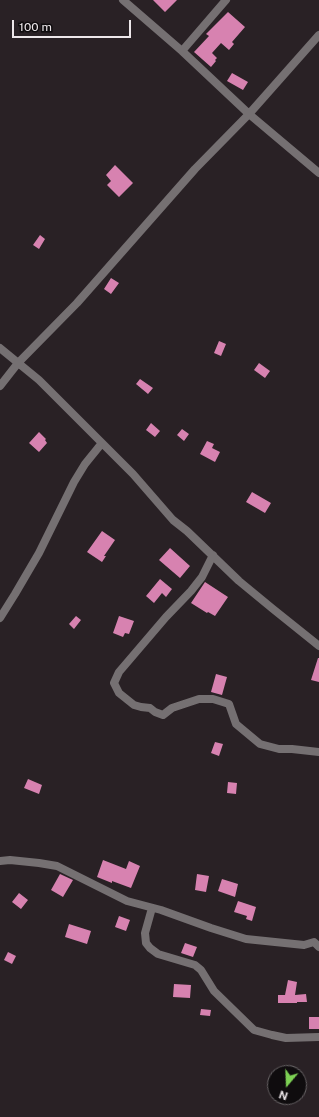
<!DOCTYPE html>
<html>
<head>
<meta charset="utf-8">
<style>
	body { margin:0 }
	#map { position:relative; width:319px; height:1117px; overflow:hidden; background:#292125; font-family:"Public Sans",sans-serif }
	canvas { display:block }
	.north { position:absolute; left:267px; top:1065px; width:40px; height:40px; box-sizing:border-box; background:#0f0c0e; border:1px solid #686466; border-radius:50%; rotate:199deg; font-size:11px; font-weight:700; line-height:16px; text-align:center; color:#ede7ea }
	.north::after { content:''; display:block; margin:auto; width:14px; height:18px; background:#7dd154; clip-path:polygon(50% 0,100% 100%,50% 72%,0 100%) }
	.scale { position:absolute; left:12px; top:20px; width:119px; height:18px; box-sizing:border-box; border:2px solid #ede7ea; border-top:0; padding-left:5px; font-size:12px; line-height:14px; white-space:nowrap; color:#ede7ea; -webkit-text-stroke:3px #0f0c0e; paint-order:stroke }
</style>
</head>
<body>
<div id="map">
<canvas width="319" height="1117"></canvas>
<div class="north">N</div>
<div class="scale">100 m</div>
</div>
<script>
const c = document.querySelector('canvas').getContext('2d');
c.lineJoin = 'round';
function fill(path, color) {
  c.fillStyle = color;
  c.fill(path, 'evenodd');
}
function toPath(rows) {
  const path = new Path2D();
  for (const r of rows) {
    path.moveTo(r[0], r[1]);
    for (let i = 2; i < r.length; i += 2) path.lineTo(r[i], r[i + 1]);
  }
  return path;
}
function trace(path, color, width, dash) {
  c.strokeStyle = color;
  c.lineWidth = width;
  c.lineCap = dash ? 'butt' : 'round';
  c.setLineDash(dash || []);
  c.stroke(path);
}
fill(toPath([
	[153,0,177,0,165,12],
	[228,12,245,27,232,42,234,44,229,50,221,43,212,53,217,58,215,60,216,61,211,67,194,52,209,36,206,34],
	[232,73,248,82,243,90,227,81],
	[115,165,133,183,119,197,107,185,111,181,106,175],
	[40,235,45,239,39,249,33,245],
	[111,278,119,283,111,294,104,289],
	[219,341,226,344,221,356,214,353],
	[259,363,270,371,265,378,254,370],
	[140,379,153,388,148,394,136,384],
	[151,423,160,431,155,437,146,430],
	[182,429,189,434,184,441,177,435],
	[39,432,46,439,45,440,47,443,39,452,29,443],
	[207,441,214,444,212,448,220,452,215,462,200,454],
	[252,492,271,503,265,513,246,502],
	[102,531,115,540,104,556,106,556,102,562,87,552],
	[170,548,190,566,180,578,159,560],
	[160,579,172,589,166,597,162,593,154,603,146,596],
	[205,582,228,597,215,616,208,612,207,613,191,603],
	[76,616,81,620,74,629,69,624],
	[119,616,134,621,129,634,125,633,123,637,113,633],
	[318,658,319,658,319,682,311,680],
	[216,674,227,677,222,695,211,692],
	[215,742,223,744,219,756,211,753],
	[28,779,42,785,39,794,24,788],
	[228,782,237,783,236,794,227,793],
	[103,860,126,869,129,861,140,866,131,888,112,881,112,883,97,877],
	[60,874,73,880,63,897,51,890],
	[197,874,209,876,206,892,195,890],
	[222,879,238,884,235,897,218,891],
	[19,893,28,900,21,909,12,902],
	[238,901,256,907,252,921,246,919,247,916,234,912],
	[119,916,130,920,126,931,115,927],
	[69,924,91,931,87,944,65,937],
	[185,943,197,947,193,957,181,953],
	[8,952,16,956,12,964,4,960],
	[288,980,297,982,295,995,306,994,307,1002,297,1002,297,1003,278,1003,278,995,285,995],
	[174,984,191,985,190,998,173,997],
	[201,1009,211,1010,210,1016,200,1015],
	[309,1017,319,1017,319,1029,309,1029]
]), '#d782b0');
trace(toPath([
	[123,0,182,51,249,114,319,173],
	[182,51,226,0],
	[0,348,39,380,133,474,173,520,187,531,239,581,273,609,319,646],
	[0,386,18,363,77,303,195,169,249,114,319,35],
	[213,555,202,577,191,591,166,617,119,672,114,683,119,693,134,705,141,707,150,708,155,712,163,715,172,708,199,699,213,699,229,704,236,724,260,744,279,749,292,749,319,752],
	[0,618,15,594,39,553,74,482,85,464,102,443],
	[0,861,10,860,39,863,57,866,127,901,161,910,211,928,246,939,304,945,314,942,319,947],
	[152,908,145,933,146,943,150,948,158,954,195,965,201,970,214,991,254,1030,272,1035,286,1038,319,1037]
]), '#757072', 8);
</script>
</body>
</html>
